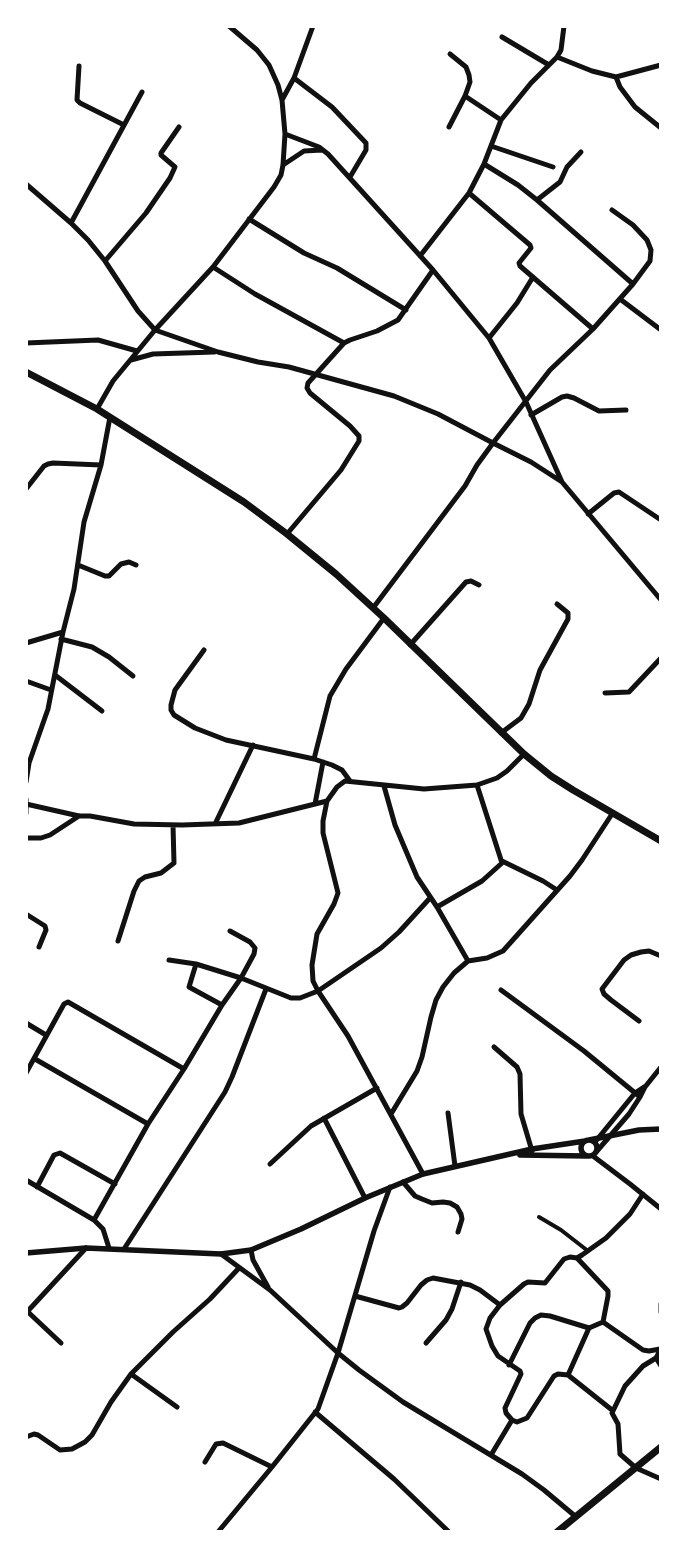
<!DOCTYPE html>
<html>
<head>
<meta charset="utf-8">
<style>
	body { margin:0 }
	#map { position:relative; width:687px; height:1558px; overflow:hidden; background:#fff; font-family:Cabin,sans-serif }
	canvas { display:block }
	.frame { position:absolute; inset:0; border:28px solid #fff; pointer-events:none }
</style>
</head>
<body>
<div id="map">
<canvas width="687" height="1558"></canvas>
<div class="frame"></div>
</div>
<script>
const c = document.querySelector('canvas').getContext('2d');
c.lineJoin = 'round';
function toPath(rows) {
  const path = new Path2D();
  for (const r of rows) {
    if (r.length === 3) {
      path.moveTo(r[0] + r[2], r[1]);
      path.arc(r[0], r[1], r[2], 0, 2 * Math.PI);
      continue;
    }
    path.moveTo(r[0], r[1]);
    for (let i = 2; i < r.length; i += 2) path.lineTo(r[i], r[i + 1]);
  }
  return path;
}
function trace(path, color, width, dash) {
  c.strokeStyle = color;
  c.lineWidth = width;
  c.lineCap = dash ? 'butt' : 'round';
  c.setLineDash(dash || []);
  c.stroke(path);
}
trace(toPath([
	[539,1217,561,1230,588,1251]
]), '#111', 4);
trace(toPath([
	[502,37,549,65],
	[557,57,592,71,616,77,661,65],
	[79,66,77,100,80,103,124,125],
	[616,77,620,87,635,107,661,128],
	[294,78,332,107,366,143,366,150,350,177],
	[465,96,501,120],
	[282,100,294,78,313,26],
	[449,127,465,96,470,82,469,75,466,67,450,54],
	[285,134,319,147,328,154,433,270,489,338,526,402,562,482,661,600],
	[491,146,553,167],
	[283,165,304,151,322,150],
	[26,184,71,223,88,240,105,261,138,311,155,330,218,352,258,362,289,367,394,396,438,414,493,443,531,462,562,482],
	[469,193,530,245,531,248,519,263,520,266,593,329],
	[537,200,560,182,567,167,581,152],
	[612,210,633,225,647,240,651,250,650,261,633,284],
	[249,219,304,253,337,268,406,310],
	[71,223,142,92],
	[420,256,469,193,484,164,501,120,531,83,557,57,561,50,564,26],
	[105,261,146,213,170,178,175,167,161,155,161,153,179,127],
	[213,267,255,294,344,343],
	[620,299,661,330],
	[489,338,517,303,533,277],
	[26,343,98,340,137,351],
	[131,360,153,354,214,352],
	[97,409,113,381,155,330,213,267,274,187,281,175,283,165,285,134,282,100,278,85,269,65,257,50,229,26],
	[531,415,562,397,567,396,574,398,599,411,626,410],
	[26,489,44,466,48,464,53,463,101,465],
	[588,514,614,493,619,492,661,520],
	[287,534,341,470,359,441,359,436,350,426,310,393,307,388,308,383,344,343,350,340,377,331,398,320,433,270],
	[78,565,105,576,109,576,121,564,129,562,136,565],
	[373,608,465,486,477,465,493,443,550,370,593,329,633,284,537,200,518,185,484,164],
	[61,639,92,647,109,657,133,676],
	[26,643,63,632],
	[410,645,466,582,471,581,479,585],
	[204,650,175,690,171,705,171,710,174,715,195,728,226,740,314,759,332,765,342,770,350,781],
	[55,675,102,711],
	[26,681,51,690],
	[605,693,629,692,661,658],
	[501,733,521,718,529,704,540,670,568,619,568,613,557,604],
	[314,759,330,696,346,669,384,618],
	[26,782,29,763,48,709,63,632,74,589,84,522,101,465,110,417],
	[384,786,395,825,417,877,437,907,468,961],
	[26,799,26,813],
	[26,804,79,816,90,816,134,824,182,825,239,823,327,801],
	[315,804,323,762],
	[215,824,253,745],
	[26,838,41,838,50,835,79,816],
	[502,861,543,881,557,890],
	[437,907,482,881,502,863,477,785],
	[26,914,45,926,46,930,39,947],
	[118,941,134,891,139,881,145,877,161,873,174,863,173,825],
	[169,960,196,964,241,978,291,998,300,998,318,991,381,948,399,932,430,898],
	[196,964,189,987,222,1005],
	[501,990,584,1051,640,1097],
	[639,1021,611,1000,604,994,602,989,624,960,631,955,641,952,649,951,661,956],
	[26,1023,46,1035],
	[494,1047,517,1067,520,1074,521,1114,532,1151],
	[35,1059,148,1124],
	[26,1073,64,1004,68,1002,184,1069],
	[448,1113,455,1166],
	[391,1114,417,1071,422,1057,431,1017,436,1000,443,987,454,973,468,961,487,958,503,951,570,876,582,860,612,814],
	[324,1118,365,1198],
	[595,1142,635,1093,644,1087],
	[597,1151,629,1114,640,1097,645,1087,661,1067],
	[593,1156,630,1184,661,1209],
	[270,1164,311,1126,377,1088],
	[423,1174,348,1036,318,991,313,981,312,965,317,934,334,904,338,893,323,833,323,821,327,801,337,787,345,781,424,789,477,785,497,778,507,771,524,754],
	[26,1180,94,1220,103,1229,109,1248],
	[403,1182,415,1196,422,1199,432,1203,443,1202,450,1203,457,1207,461,1214,462,1219,458,1232],
	[37,1187,54,1155,60,1153,115,1184],
	[94,1220,148,1124,184,1069,222,1005,241,978,254,954,255,948,250,942,230,931],
	[124,1249,225,1092,232,1077,266,989],
	[251,1250,253,1260,268,1287],
	[221,1254,270,1290,338,1353,359,1370,403,1402,522,1474,544,1490,575,1516],
	[577,1258,608,1291,608,1296,603,1322],
	[355,1296,399,1308,402,1307,407,1303,421,1285,427,1280,433,1278,470,1285,480,1290,500,1305],
	[661,1304,661,1312],
	[28,1312,61,1343],
	[26,1313,86,1248],
	[426,1343,446,1320,452,1309,461,1282],
	[661,1349,656,1358,643,1366,625,1386,612,1413,618,1424,620,1454,636,1468,661,1479],
	[656,1358,661,1366],
	[509,1365,530,1323,535,1318,541,1315,550,1316,589,1328,603,1322,643,1350,649,1351,660,1349],
	[131,1374,177,1407],
	[568,1375,589,1328],
	[612,1410,568,1375,558,1374,554,1376,527,1418,517,1422,512,1420,506,1413,505,1408,521,1374,520,1371,498,1356,492,1346,486,1329,490,1318,500,1305,524,1284,528,1282,545,1283,564,1259,570,1257,577,1258,582,1255,606,1238,630,1214,643,1194],
	[315,1412,394,1479,449,1532],
	[26,1437,34,1434,38,1435,60,1450,72,1449,85,1442,92,1435,111,1402,131,1374,173,1332,210,1299,239,1268],
	[491,1455,512,1420],
	[205,1462,216,1444,223,1443,272,1467],
	[218,1532,272,1467,318,1409,338,1353,374,1231,390,1187]
]), '#111', 5);
trace(toPath([
	[589,1148,8],
	[589,1140,639,1130,661,1129],
	[520,1155,586,1156],
	[26,1253,86,1248,221,1254,251,1250,301,1229,365,1198,423,1174,532,1149,585,1141]
]), '#111', 5.5);
trace(toPath([
	[26,372,97,409,244,502,287,534,336,574,384,618,524,754,551,776,573,790,661,841],
	[557,1532,661,1447]
]), '#111', 7);
</script>
</body>
</html>
